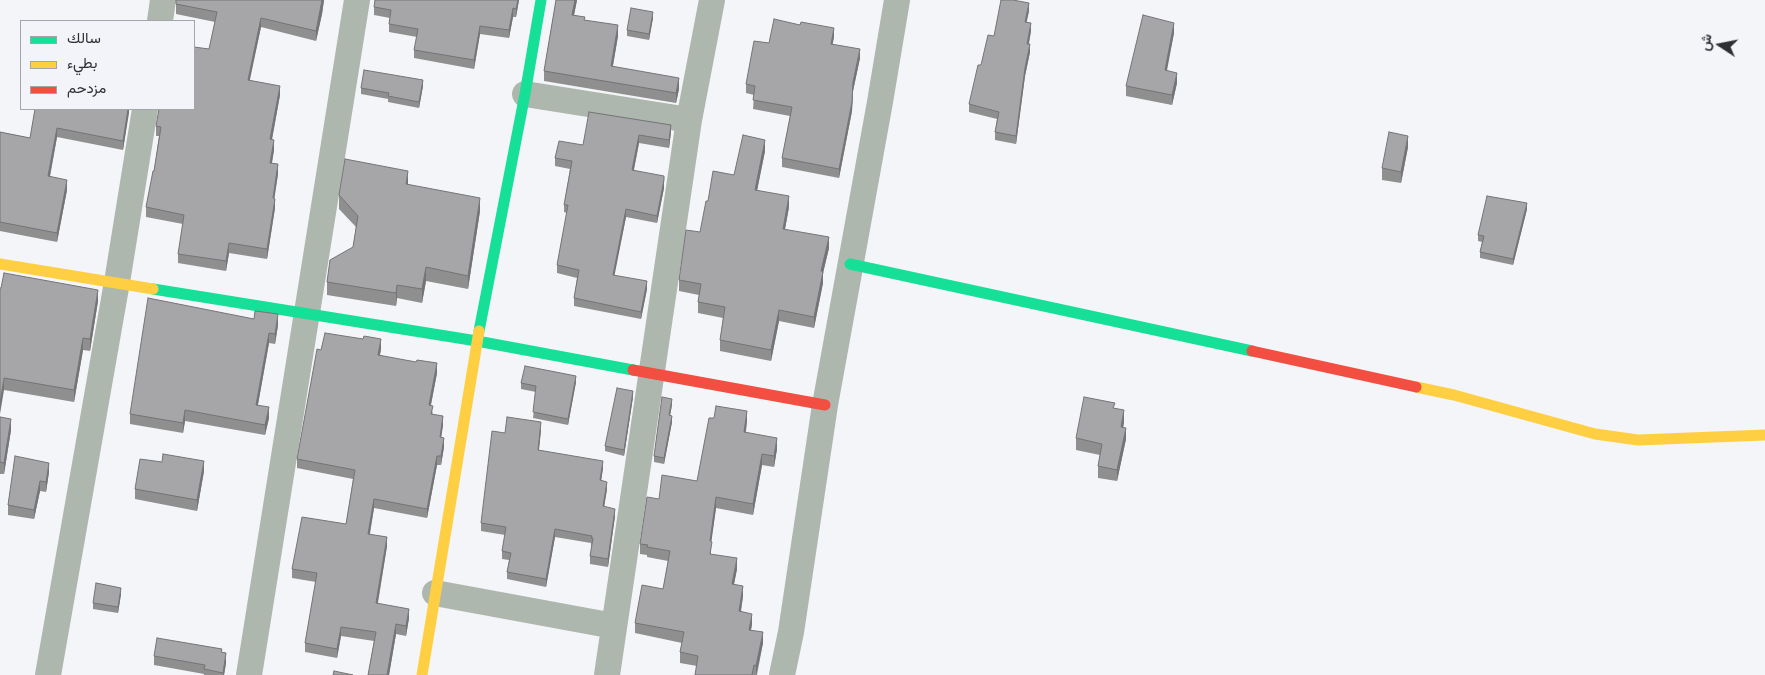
<!DOCTYPE html>
<html>
<head>
<meta charset="utf-8">
<style>
	body { margin:0 }
	#map { position:relative; width:1765px; height:675px; overflow:hidden; background:#f4f5f9; font-family:Mulish,Vazirmatn,sans-serif }
	canvas { display:block }
	.legend { position:absolute; left:20px; top:20px; width:175px; height:90px; box-sizing:border-box; background:#f3f4fa; border:1px solid #a4a5aa; margin:0; padding:6px 9px; list-style:none; font-size:15px; color:#2e2f31 }
	.legend li { display:flex; align-items:center; gap:10px; height:25px }
	.legend b { width:25px; border:1px solid #a4a5aa }
	.north { position:absolute; left:1695px; top:20px; width:50px; height:50px; -webkit-text-stroke:4px #f3f4fa; paint-order:stroke; rotate:281deg; font-size:14px; font-weight:700; line-height:20px; text-align:center; color:#2e2f31 }
	.north::after { content:''; display:block; margin:auto; width:18px; height:22px; background:#2e2f31; clip-path:polygon(50% 0,100% 100%,50% 72%,0 100%) }
</style>
</head>
<body>
<div id="map">
<canvas width="1765" height="675"></canvas>
<ul class="legend">
<li><b style="height:6px;background:#16e098"></b>سالك</li>
<li><b style="height:6px;background:#ffcf43"></b>بطيء</li>
<li><b style="height:6px;background:#f24e42"></b>مزدحم</li>
</ul>
<div class="north">ش</div>
</div>
<script>
const c = document.querySelector('canvas').getContext('2d');
c.lineJoin = 'round';
function toPath(rows) {
  const path = new Path2D();
  for (const r of rows) {
    path.moveTo(r[0], r[1]);
    for (let i = 2; i < r.length; i += 2) path.lineTo(r[i], r[i + 1]);
  }
  return path;
}
function trace(path, color, width, dash) {
  c.strokeStyle = color;
  c.lineWidth = width;
  c.lineCap = dash ? 'butt' : 'round';
  c.setLineDash(dash || []);
  c.stroke(path);
}
function fill(path, color) {
  c.fillStyle = color;
  c.fill(path, 'evenodd');
}
trace(toPath([
	[160,21,163,0],
	[525,94,689,120],
	[435,593,614,626],
	[48,675,117,282,145,109],
	[249,675,357,0],
	[607,675,689,120,712,0],
	[782,675,791,632,825,405,880,102,897,0]
]), '#aeb7ae', 26);
trace(toPath([
	[850,264,1252,351],
	[153,289,477,341,633,370],
	[479,331,525,94,541,0]
]), '#16e098', 11);
trace(toPath([
	[0,264,153,289],
	[1416,387,1454,395,1595,434,1638,440,1765,435],
	[422,675,479,331]
]), '#ffcf43', 11);
trace(toPath([
	[1252,351,1416,387],
	[633,370,825,405]
]), '#f24e42', 11);
fill(toPath([
	[176,0,324,0,322,14,316,41,261,27,249,80,280,95,272,140,274,150,272,163,278,174,274,198,275,208,267,259,229,253,226,271,178,263,178,254,183,224,146,217,146,207,154,171,159,136,156,136,156,126,194,109,209,49,215,22,176,14],
	[519,0,516,17,513,17,509,38,480,34,474,69,414,58,414,50,417,37,389,32,389,24,390,18,374,15,374,7],
	[556,0,577,0,574,15,618,36,613,66,679,89,676,103,544,81,544,71],
	[1029,11,1026,22,1031,31,1029,44,1030,52,1025,76,1016,144,995,140,995,132,997,119,969,112,969,104,994,36],
	[653,18,649,40,627,36,627,30],
	[1174,33,1166,71,1177,83,1172,105,1126,96,1126,86],
	[834,37,832,44,860,58,853,91,852,111,839,178,782,167,782,158,790,116,753,109,754,95,746,93,746,84,769,43],
	[423,86,419,108,388,102,388,99,361,94,361,88],
	[35,109,129,109,123,150,57,137,50,177,67,190,57,242,0,231,0,132,30,138],
	[671,125,671,132,669,148,639,143,634,170,664,184,664,188,657,223,626,217,614,275,647,289,641,319,574,306,574,298,577,278,557,273,557,265,567,213,564,212,564,205,570,169,555,166,555,158,583,145],
	[1408,147,1401,183,1382,180,1382,168],
	[765,151,757,190,789,207,785,229,829,248,823,273,823,283,814,328,779,321,771,361,720,351,720,340,723,318,698,313,698,302,699,295,679,291,679,280,700,232,734,175],
	[408,185,480,211,468,289,426,281,422,303,397,298,396,306,327,295,327,282,353,247,356,227,339,209,339,195],
	[1527,209,1513,265,1480,258,1480,252,1482,242,1478,241,1478,235],
	[0,288,98,301,90,351,83,350,74,402,4,390],
	[278,325,275,344,269,343,258,405,269,418,265,435,185,421,183,433,130,424,130,414],
	[381,349,380,355,437,373,431,405,433,415,443,425,441,437,444,447,441,465,437,465,427,518,374,508,370,534,387,546,378,603,409,618,406,636,396,634,389,675,368,675,374,641,341,636,337,658,305,652,305,643,316,582,292,578,292,569,346,524,353,479,297,468,297,459,321,350],
	[576,382,568,425,533,418,536,392,521,389,521,383],
	[633,397,624,456,605,451,605,446],
	[672,405,670,415,672,422,664,464,654,462,654,456],
	[1115,408,1124,422,1123,428,1126,439,1117,481,1098,478,1098,466,1100,455,1076,450,1076,438],
	[0,417,11,430,4,474,0,474],
	[747,421,746,432,777,449,774,467,762,465,753,515,716,508,711,541,711,554,737,569,734,584,743,596,741,612,752,624,751,630,763,643,757,675,695,675,697,666,680,663,680,652,682,643,635,633,635,623,663,589,668,561,647,557,647,555,640,554,640,544,659,499,697,481],
	[541,430,539,450,603,468,601,481,607,489,604,507,615,516,608,567,590,564,590,556,592,546,591,545,591,543,555,537,546,587,507,579,507,572,509,560,502,559,502,551,505,535,481,531,481,523,505,433],
	[204,471,197,511,135,499,135,489],
	[49,472,46,492,40,491,34,519,8,515,8,505],
	[121,594,118,613,93,609,93,603],
	[222,653,226,663,224,675,204,675,204,674,154,665,154,656]
]), '#8f8f90');
fill(toPath([
	[322,0,324,0,322,14,316,41,316,31],
	[518,0,519,0,516,17,516,9],
	[575,0,577,0,572,25,572,15],
	[1029,3,1029,11,1025,30,1025,22],
	[513,8,513,17,509,38,509,30],
	[653,12,653,18,649,40,649,34],
	[261,18,261,27,248,89,248,80],
	[1031,23,1031,31,1027,51,1027,44],
	[1174,23,1174,33,1165,81,1165,70],
	[618,25,618,36,611,76,611,66],
	[480,26,480,34,474,69,474,60],
	[834,28,834,37,831,53,831,44],
	[1030,44,1030,52,1025,76,1016,144,1016,136,1025,68],
	[860,49,860,58,853,91,852,111,839,178,839,169,853,82],
	[1177,73,1177,83,1172,105,1172,95],
	[679,78,679,89,676,103,676,93],
	[423,80,423,86,419,108,419,102],
	[280,86,280,95,270,149,270,139],
	[128,109,129,109,129,113,123,150,123,141],
	[671,125,671,132,669,148,669,140],
	[57,128,57,137,48,185,48,176],
	[639,135,639,143,632,178,632,170],
	[1408,136,1408,147,1401,183,1401,172],
	[274,140,274,150,270,173,270,163],
	[765,140,765,151,755,201,755,190],
	[278,164,278,174,273,208,273,198],
	[408,171,408,185,406,198,406,184],
	[664,176,664,188,657,223,657,216],
	[67,180,67,190,57,242,57,233],
	[789,196,789,207,783,240,783,229],
	[480,198,480,211,468,289,468,276],
	[275,199,275,208,267,259,267,249],
	[1527,203,1527,209,1513,265,1513,259],
	[626,209,626,217,613,283,613,275],
	[829,237,829,248,823,273,823,283,814,328,814,317,821,271],
	[229,243,229,253,226,271,226,261],
	[426,267,426,281,422,303,422,289],
	[647,281,647,289,641,319,641,312],
	[397,285,397,298,396,306,396,293],
	[98,290,98,301,90,351,90,339],
	[779,310,779,321,771,361,771,350],
	[278,314,278,325,275,344,275,334],
	[269,333,269,343,256,415,256,405],
	[83,338,83,350,74,402,74,390],
	[381,339,381,349,378,364,378,355],
	[437,363,437,373,429,414,429,405],
	[576,376,576,382,568,425,568,419],
	[4,378,4,390,0,414,0,403],
	[633,391,633,397,624,456,624,450],
	[672,399,672,405,669,421,669,415],
	[269,407,269,418,265,435,265,425],
	[185,410,185,421,183,433,183,423],
	[1124,410,1124,422,1121,439,1121,427],
	[747,411,747,421,744,442,744,432],
	[443,416,443,425,440,446,440,437],
	[672,416,672,422,664,464,664,458],
	[11,419,11,430,4,474,4,463],
	[541,422,541,430,538,457,538,450],
	[1126,428,1126,439,1117,481,1117,470],
	[444,438,444,447,441,465,441,456],
	[777,438,777,449,774,467,774,456],
	[762,454,762,465,753,515,753,504],
	[437,456,437,465,427,518,427,509],
	[204,461,204,471,197,511,197,500],
	[603,461,603,468,600,488,600,480],
	[49,463,49,472,46,492,46,482],
	[40,481,40,491,34,519,34,510],
	[607,482,607,489,603,514,603,506],
	[716,497,716,508,710,552,710,541],
	[374,499,374,508,368,543,368,534],
	[615,509,615,516,608,567,608,559],
	[555,529,555,537,546,587,546,579],
	[387,537,387,546,376,612,376,603],
	[737,558,737,569,732,594,732,584],
	[743,586,743,596,739,622,739,611],
	[121,588,121,594,118,613,118,607],
	[409,609,409,618,406,636,406,626],
	[752,614,752,624,749,640,749,630],
	[396,624,396,634,389,675,387,675],
	[341,627,341,636,337,658,337,649],
	[763,632,763,643,756,675,756,666],
	[226,653,226,663,224,675,223,675]
]), '#747476');
const building = toPath([
	[176,0,322,0,316,31,261,18,248,80,280,86,270,139,274,140,270,163,278,164,273,198,275,199,267,249,229,243,226,261,178,254,184,215,146,207,153,171,154,171,161,127,156,126,159,109,194,109,194,47,209,49,217,12,176,4,176,0],
	[375,0,518,0,516,9,513,8,509,30,480,26,474,60,414,50,418,29,389,24,391,10,374,7,375,0],
	[556,0,575,0,572,15,585,17,584,20,618,25,611,66,679,78,676,93,544,71,556,0],
	[1001,0,1013,0,1029,3,1025,22,1031,23,1027,44,1030,44,1025,68,1016,136,995,132,999,112,969,104,978,65,981,65,988,35,994,36,1001,0],
	[631,8,653,12,649,34,627,30,631,8],
	[1143,15,1174,23,1165,70,1177,73,1172,95,1126,86,1143,15],
	[774,19,800,25,801,22,834,28,831,44,860,49,853,82,852,102,839,169,782,158,792,107,753,100,755,86,746,84,754,41,769,43,774,19],
	[364,70,423,80,419,102,388,96,389,93,361,88,364,70],
	[35,109,128,109,123,141,57,128,48,176,67,180,57,233,0,222,0,132,30,138,35,109],
	[589,112,671,125,669,140,639,135,632,170,664,176,664,180,657,216,626,209,613,275,647,281,641,312,574,298,579,270,557,265,568,205,564,205,572,161,555,158,559,141,583,145,589,112],
	[1389,132,1408,136,1401,172,1382,168,1389,132],
	[743,135,765,140,755,190,789,196,783,229,829,237,821,271,823,272,814,317,779,310,771,350,720,340,725,307,698,302,701,284,679,280,686,230,700,232,706,201,708,201,713,171,734,175,743,135],
	[345,159,408,171,406,184,480,198,468,276,426,267,422,289,397,285,396,293,327,282,330,260,353,247,358,216,339,195,345,159],
	[1487,196,1527,203,1513,259,1480,252,1484,236,1478,235,1487,196],
	[4,273,98,290,90,339,83,338,74,390,4,378,0,403,0,288,1,288,4,273],
	[148,298,254,319,255,311,278,314,275,334,269,333,256,405,269,407,265,425,185,410,183,423,130,414,148,298],
	[325,333,363,339,364,336,381,339,378,355,416,362,417,360,437,363,429,405,433,406,431,414,443,416,440,437,444,438,441,456,437,456,427,509,374,499,368,534,387,537,376,603,409,609,406,626,396,624,387,675,368,675,376,632,341,627,337,649,305,643,317,573,292,569,302,517,346,524,355,470,297,459,317,349,321,350,325,333],
	[525,366,576,376,568,419,533,412,536,386,521,383,525,366],
	[617,388,633,391,624,450,605,446,617,388],
	[662,397,672,399,669,415,672,416,664,458,654,456,662,397],
	[1084,397,1115,403,1113,408,1124,410,1121,427,1126,428,1117,470,1098,466,1102,444,1076,438,1084,397],
	[716,406,747,411,744,432,777,438,774,456,762,454,753,504,716,497,710,541,712,542,710,554,737,558,732,584,743,586,739,611,752,614,749,630,763,632,756,666,754,665,752,675,695,675,698,656,680,652,684,632,635,623,642,585,663,589,670,551,647,547,648,545,640,544,647,497,659,499,662,475,697,481,709,418,714,418,716,406],
	[0,417,11,419,4,463,0,462,0,417],
	[507,417,541,422,538,450,603,461,600,480,607,482,603,506,615,509,608,559,590,556,593,538,591,538,592,536,555,529,546,579,507,572,511,553,502,551,506,527,481,523,492,431,505,433,507,417],
	[163,454,204,461,197,500,135,489,140,459,162,462,163,454],
	[15,456,49,463,46,482,40,481,34,510,8,505,15,456],
	[96,583,121,588,118,607,93,603,96,583],
	[157,638,222,649,221,652,226,653,223,673,204,669,205,665,154,656,157,638],
	[334,671,353,675,333,675,334,671]
]);
fill(building, '#a6a6a8');
trace(building, '#747476', 1);
</script>
</body>
</html>
